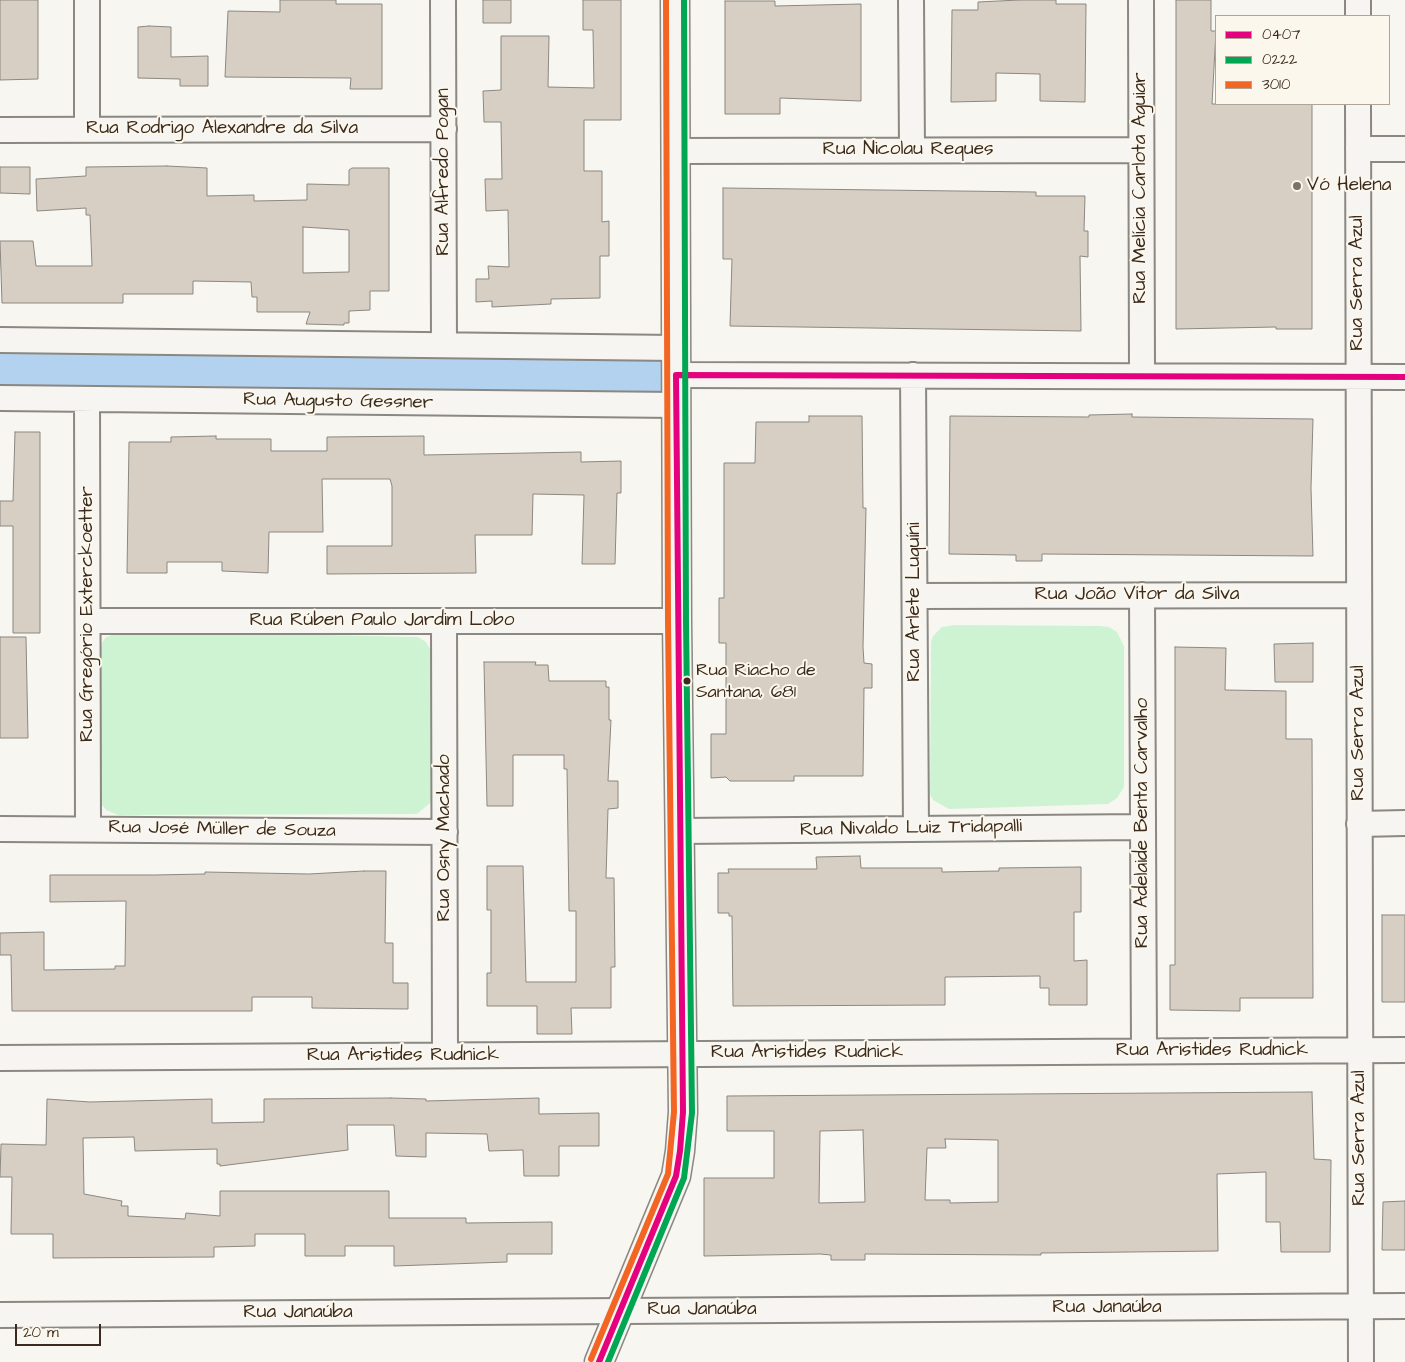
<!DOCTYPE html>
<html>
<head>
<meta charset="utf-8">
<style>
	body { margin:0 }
	#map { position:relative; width:1405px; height:1362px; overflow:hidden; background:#f8f6f0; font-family:"Architects Daughter",sans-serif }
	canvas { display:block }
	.legend { position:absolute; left:1215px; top:15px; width:175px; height:90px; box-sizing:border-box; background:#fbf7ec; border:1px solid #aea59a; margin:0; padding:6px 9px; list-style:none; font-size:15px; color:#3b2a1e }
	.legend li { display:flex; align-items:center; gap:10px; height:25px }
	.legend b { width:25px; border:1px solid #aea59a }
	.scale { position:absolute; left:15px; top:1324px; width:86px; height:22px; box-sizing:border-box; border:2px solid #3b2a1e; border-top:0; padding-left:6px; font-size:15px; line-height:18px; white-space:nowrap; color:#3b2a1e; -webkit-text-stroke:4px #fbf7ec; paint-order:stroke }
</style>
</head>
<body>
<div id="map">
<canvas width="1405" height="1362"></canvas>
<ul class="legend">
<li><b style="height:6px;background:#e5007d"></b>0407</li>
<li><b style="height:6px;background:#00a651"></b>0222</li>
<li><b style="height:6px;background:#f26522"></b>3010</li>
</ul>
<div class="scale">20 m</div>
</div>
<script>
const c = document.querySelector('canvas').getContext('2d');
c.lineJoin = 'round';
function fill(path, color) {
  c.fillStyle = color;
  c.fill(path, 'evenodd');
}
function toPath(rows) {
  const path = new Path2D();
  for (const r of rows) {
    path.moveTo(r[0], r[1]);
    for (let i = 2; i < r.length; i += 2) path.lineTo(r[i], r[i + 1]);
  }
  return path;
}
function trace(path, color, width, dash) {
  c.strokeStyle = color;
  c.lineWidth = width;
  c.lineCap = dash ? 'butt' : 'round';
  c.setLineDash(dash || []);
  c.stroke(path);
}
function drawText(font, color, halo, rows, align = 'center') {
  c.font = font + ' "Architects Daughter",sans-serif';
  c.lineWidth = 4;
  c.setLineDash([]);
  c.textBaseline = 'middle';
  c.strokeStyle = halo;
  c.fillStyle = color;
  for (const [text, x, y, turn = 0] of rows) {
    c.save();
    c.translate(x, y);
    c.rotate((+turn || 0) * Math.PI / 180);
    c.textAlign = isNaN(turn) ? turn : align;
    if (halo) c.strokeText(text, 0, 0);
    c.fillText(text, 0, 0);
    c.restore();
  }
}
fill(toPath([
	[955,625,1100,626,1109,627,1117,632,1124,646,1124,787,1117,798,1108,804,949,809,933,800,930,794,931,642,933,636,942,627],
	[124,631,418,637,426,642,433,655,432,797,430,803,417,814,118,815,106,810,99,801,99,656,102,643,106,637]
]), '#cef3d3');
trace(toPath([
	[0,366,661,379]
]), '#b2d2ef', 52);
const building = toPath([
	[0,0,38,0,38,79,0,80,0,0],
	[280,0,336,0,336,4,382,4,382,89,350,89,351,78,225,77,228,11,280,12,280,0],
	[483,0,511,0,511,23,483,23,483,0],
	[583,0,621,0,621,120,584,120,584,171,602,171,602,222,609,221,609,256,600,256,600,298,551,299,551,304,492,307,492,301,476,302,476,279,489,279,488,266,509,267,508,210,486,211,485,179,502,179,501,122,484,122,483,91,501,90,501,36,549,36,548,87,594,88,593,30,583,30,583,0],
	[1019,0,1056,0,1056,4,1086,4,1085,102,1040,101,1040,74,996,73,996,101,951,102,952,10,978,10,978,2,1019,0],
	[1176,0,1211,0,1211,31,1216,31,1212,104,1312,104,1312,329,1276,329,1276,327,1176,329,1176,0],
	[725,1,775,1,775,6,861,4,861,101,780,98,780,114,725,114,725,1],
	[149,26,171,27,171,57,208,56,208,86,180,86,180,79,138,78,138,27,149,26],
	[167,166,207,168,207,196,254,195,254,201,307,200,307,184,349,185,349,170,352,168,389,168,389,291,370,291,370,310,349,311,349,323,344,323,344,325,306,324,310,312,257,312,257,297,252,297,251,282,193,281,193,294,123,294,123,303,2,303,0,241,33,241,36,266,92,266,90,215,86,215,86,208,37,211,36,179,86,176,86,167,167,166],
	[303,227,349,230,349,272,303,273,303,227],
	[0,167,30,167,30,194,0,193,0,167],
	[723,188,1036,192,1036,196,1085,196,1084,231,1088,231,1088,257,1080,256,1081,331,730,326,732,259,723,259,723,188],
	[1132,414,1132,417,1313,419,1311,488,1313,556,1042,554,1042,561,1016,561,1016,555,949,554,950,416,1089,417,1089,415,1132,414],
	[809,416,862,416,863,508,866,508,863,647,864,663,872,664,872,688,864,688,863,776,794,776,794,781,730,781,726,777,711,778,711,734,726,734,726,643,719,643,719,598,724,598,724,463,755,463,756,422,809,422,809,416],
	[15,432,40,432,40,633,13,633,13,526,0,526,0,501,13,501,15,432],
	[216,436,216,439,271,439,271,451,327,451,327,437,424,436,424,455,581,452,581,462,621,461,621,493,617,493,615,564,582,564,584,495,533,494,532,535,475,535,476,573,327,574,327,546,392,546,392,486,390,479,322,479,323,532,269,532,268,573,222,571,222,562,167,562,167,573,127,573,129,442,171,442,171,437,216,436],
	[0,637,26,637,28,738,0,738,0,637],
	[1313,643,1313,682,1275,682,1274,644,1313,643],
	[1175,647,1226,648,1225,690,1286,691,1286,739,1312,739,1313,998,1240,998,1240,1011,1170,1010,1170,965,1175,965,1175,647],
	[484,662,536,662,535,665,548,665,549,681,606,681,606,687,609,687,609,720,611,720,608,781,618,781,618,808,608,809,606,878,614,878,615,967,611,967,611,1008,571,1008,572,1034,537,1034,537,1006,487,1006,487,973,491,973,491,910,487,910,487,866,523,866,526,982,576,982,576,911,569,911,567,769,564,769,564,755,513,755,513,806,487,806,484,662],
	[860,856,861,868,942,868,942,872,999,871,999,868,1081,867,1081,912,1074,912,1074,961,1087,960,1087,1005,1049,1005,1049,988,1040,988,1040,976,945,977,945,1005,733,1006,732,916,729,916,729,913,718,913,718,873,729,873,728,869,817,869,816,857,860,856],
	[364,871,386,871,385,943,393,943,393,983,408,983,408,1009,312,1008,312,997,252,997,252,1011,12,1011,11,955,0,955,0,933,44,932,44,970,115,969,115,966,125,966,126,901,50,902,50,875,154,875,205,874,205,872,309,874,364,871],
	[1382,915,1405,915,1405,1002,1382,1002,1382,915],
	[1312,1092,1314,1159,1331,1160,1330,1252,1281,1252,1280,1222,1266,1222,1266,1172,1217,1174,1218,1251,1041,1253,1041,1255,865,1254,865,1260,831,1260,831,1255,820,1254,704,1256,704,1178,774,1178,774,1131,727,1131,727,1096,1312,1092],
	[863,1130,865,1202,819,1203,820,1131,863,1130],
	[945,1139,998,1140,998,1202,950,1203,950,1200,925,1200,927,1148,946,1148,945,1139],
	[391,1098,426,1099,426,1101,539,1098,539,1114,599,1113,599,1146,559,1146,559,1176,524,1176,523,1150,489,1151,487,1134,426,1133,426,1157,396,1156,394,1125,347,1125,348,1150,220,1166,220,1164,217,1164,217,1149,135,1151,134,1137,83,1138,84,1194,122,1201,121,1206,128,1206,128,1216,185,1219,186,1213,220,1216,220,1191,389,1191,389,1218,466,1218,466,1223,552,1222,552,1254,507,1254,507,1262,394,1266,394,1246,345,1246,345,1256,305,1256,305,1234,255,1234,255,1246,214,1247,214,1257,53,1258,53,1234,11,1234,12,1177,0,1177,1,1144,46,1145,47,1099,90,1102,212,1099,212,1123,264,1122,264,1099,391,1098],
	[1405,1201,1405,1250,1382,1250,1383,1202,1405,1201]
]);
fill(building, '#d7cfc4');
trace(building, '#8b8781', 1);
const street = toPath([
	[87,0,87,130],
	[443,0,444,344],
	[911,0,912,150],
	[1141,0,1142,376],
	[1358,0,1358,16],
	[1358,104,1361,1362],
	[0,130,444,129],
	[1358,149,1405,149],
	[676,151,1141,150],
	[0,340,676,348],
	[676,375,1405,377],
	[913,375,916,829],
	[0,398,676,405],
	[87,399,88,829],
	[1142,595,1144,1051],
	[915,596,1359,595],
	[88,621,677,621],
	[444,621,445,1055],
	[1359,824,1405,823],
	[0,829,445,832],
	[679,831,1143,827],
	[0,1058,1405,1050],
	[0,1315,1405,1306]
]);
const secondary = toPath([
	[599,1362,676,1176,680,1151,683,1112,677,621,675,0]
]);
trace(street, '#8b8781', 28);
trace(secondary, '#8b8781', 31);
trace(street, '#f6f5f1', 24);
trace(secondary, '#f6f5f1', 28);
trace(toPath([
	[599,1362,676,1176,680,1151,683,1112,676,375,1405,377]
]), '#e5007d', 6);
trace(toPath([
	[608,1362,684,1178,692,1113,686,621,684,0]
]), '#00a651', 6);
trace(toPath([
	[591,1359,668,1174,674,1112,668,621,666,0]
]), '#f26522', 6);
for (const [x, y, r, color] of [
	[1297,186,5,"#7d7168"],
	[687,681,4.5,"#3b2a1e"]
]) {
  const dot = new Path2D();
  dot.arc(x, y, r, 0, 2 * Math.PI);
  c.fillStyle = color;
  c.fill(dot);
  trace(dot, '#fbf7ec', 2);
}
drawText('18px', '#3b2a1e', '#fbf7ec', [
	["Rua Riacho de",696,671],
	["Santana, 681",696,693]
], 'left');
drawText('19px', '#3b2a1e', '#fbf7ec', [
	["Rua Rodrigo Alexandre da Silva",222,129],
	["Rua Nicolau Reques",908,150],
	["Rua Alfredo Pogan",444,172,-90],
	["Rua Melícia Carlota Aguiar",1141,188,-90],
	["Rua Serra Azul",1358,283,-90],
	["Rua Augusto Gessner",338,402,1],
	["Rua João Vítor da Silva",1137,595],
	["Rua Arlete Luquíni",915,602,-90],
	["Rua Gregório Exterckoetter",88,614,-90],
	["Rua Rúben Paulo Jardim Lobo",382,621],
	["Rua Serra Azul",1359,733,-90],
	["Rua Adelaide Benta Carvalho",1143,823,-90],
	["Rua Nivaldo Luiz Tridapalli",911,829,-1],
	["Rua José Müller de Souza",222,830,1],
	["Rua Osny Machado",445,838,-90],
	["Rua Aristides Rudnick",1212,1051],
	["Rua Aristides Rudnick",807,1053],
	["Rua Aristides Rudnick",403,1056],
	["Rua Serra Azul",1360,1138,-90],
	["Rua Janaúba",1107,1308],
	["Rua Janaúba",702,1310],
	["Rua Janaúba",298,1313]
]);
drawText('19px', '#3b2a1e', '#fbf7ec', [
	["Vó Helena",1307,186]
], 'left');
</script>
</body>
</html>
